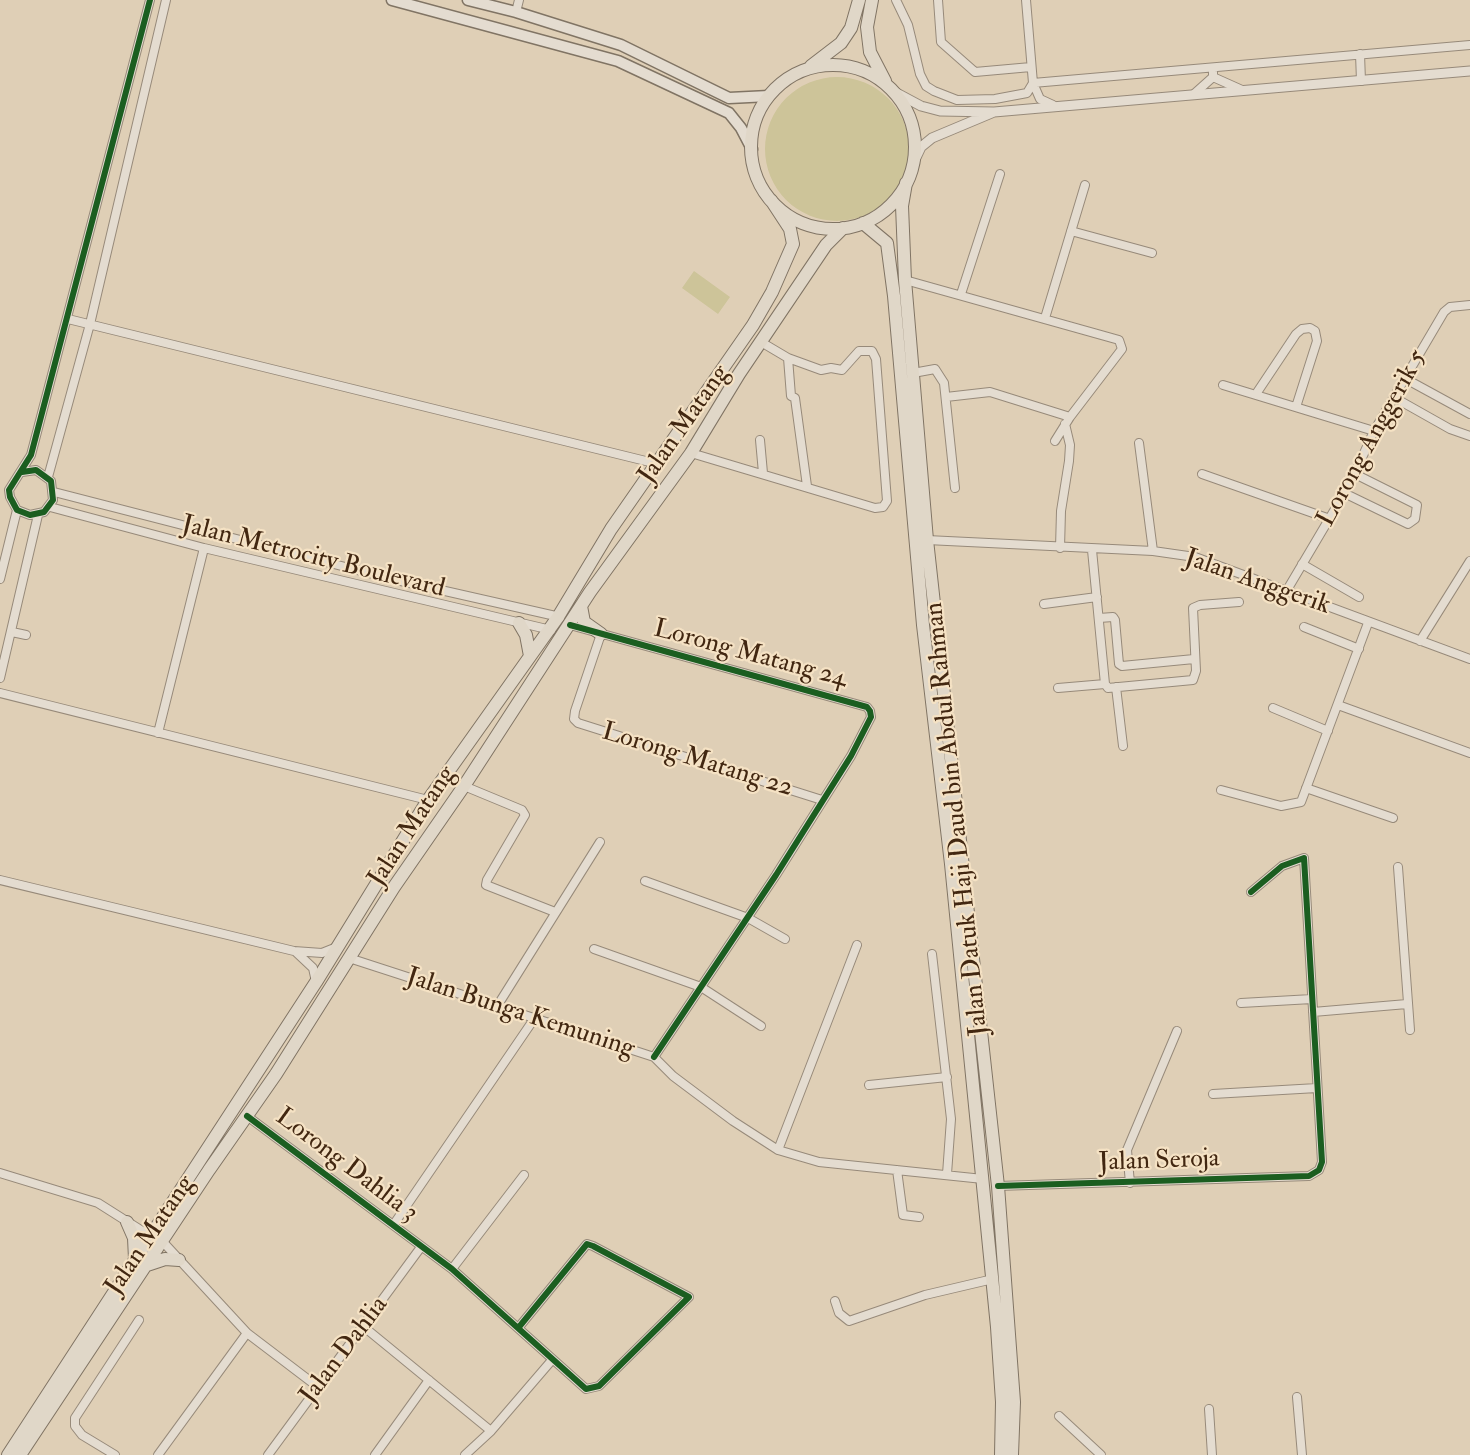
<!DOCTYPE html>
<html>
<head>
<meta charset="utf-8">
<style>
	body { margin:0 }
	canvas { display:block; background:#dfcfb6 }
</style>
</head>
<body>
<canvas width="1470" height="1455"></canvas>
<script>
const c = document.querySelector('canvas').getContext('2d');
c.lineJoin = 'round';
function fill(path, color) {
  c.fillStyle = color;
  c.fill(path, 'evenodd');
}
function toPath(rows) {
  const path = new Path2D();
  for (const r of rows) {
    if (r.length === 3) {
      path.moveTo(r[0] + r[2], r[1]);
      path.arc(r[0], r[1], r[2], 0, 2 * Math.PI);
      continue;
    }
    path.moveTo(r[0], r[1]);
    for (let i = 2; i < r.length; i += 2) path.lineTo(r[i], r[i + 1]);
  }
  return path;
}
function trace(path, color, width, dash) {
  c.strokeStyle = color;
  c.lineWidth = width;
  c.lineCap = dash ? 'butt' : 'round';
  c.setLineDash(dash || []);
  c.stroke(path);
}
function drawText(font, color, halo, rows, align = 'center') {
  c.font = font + ' "IM FELL Double Pica",serif';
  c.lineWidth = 4.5;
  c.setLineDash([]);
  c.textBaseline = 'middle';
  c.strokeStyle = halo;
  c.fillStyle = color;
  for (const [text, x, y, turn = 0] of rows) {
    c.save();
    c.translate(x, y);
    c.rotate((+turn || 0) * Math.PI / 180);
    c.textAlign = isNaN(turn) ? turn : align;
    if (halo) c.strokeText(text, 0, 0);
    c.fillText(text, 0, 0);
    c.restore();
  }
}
fill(toPath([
	[837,149,72],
	[694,271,730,297,718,314,682,288]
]), '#cdc499');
const minor = toPath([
	[896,0,908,25,920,74,926,86,934,91,957,100,995,99,1027,93,1033,83],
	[938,0,941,42,975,72,1031,67],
	[1026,0,1033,83,1040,99,1053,105],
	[516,12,519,0],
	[1360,54,1361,81],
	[1213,77,1242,90],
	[1033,83,1470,45],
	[1194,94,1213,77,1213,68],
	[1071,231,1152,253],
	[905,280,1119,340,1122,349,1070,417,1055,441],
	[961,294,1000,174],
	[1045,318,1085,185],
	[68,319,658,464],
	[788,358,791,396,795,398,807,486],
	[913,373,935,369,944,383,955,488],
	[1404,378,1470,414],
	[1223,385,1374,431],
	[1256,394,1296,334,1302,329,1310,328,1315,331,1317,341,1296,407],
	[946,397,990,392,1070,417],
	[1395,398,1450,429,1470,436],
	[760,440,763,473],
	[1139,443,1153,551],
	[691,453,875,508,883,507,887,501,876,359,872,351,859,351,842,370,831,368,821,370,788,358,761,342],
	[22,472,36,470,51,481,53,500,44,512,30,515,17,510,10,497,9,490,31,455,150,0],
	[1202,474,1330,519],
	[48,477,90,324,166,0],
	[54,492,392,579,560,617],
	[1344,493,1408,524,1415,519,1417,505,1355,474],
	[50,507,204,548,551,630],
	[927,540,1153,551,1195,557,1470,659],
	[1060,548,1061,511,1069,461,1070,445,1065,424],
	[1092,550,1105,684,1108,688,1193,680,1196,671,1193,608,1200,605,1239,602],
	[1302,564,1359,597],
	[0,579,17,510],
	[1287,590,1351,482,1374,431,1444,312,1450,307,1470,305],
	[1044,604,1097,597],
	[1099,618,1113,617,1115,620,1119,664,1122,666,1194,659],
	[570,625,867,707,870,711,871,717,851,756,776,875,654,1057],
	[1304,627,1359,649],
	[12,632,26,635],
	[601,634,575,711,574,719,578,723,822,800],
	[1420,641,1470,561],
	[0,678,38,515],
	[1116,687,1123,746],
	[1058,688,1105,684],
	[0,693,428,800],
	[1338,705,1470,753],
	[1273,708,1328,731],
	[158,733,204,548],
	[464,786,522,810,525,815,487,880,486,885,555,912],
	[1306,788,1393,818],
	[1221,790,1281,806,1301,802,1368,623],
	[1398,867,1410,1030],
	[0,880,294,951,322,953,337,947],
	[645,881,748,918,785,939],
	[594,949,701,987,761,1026],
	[296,952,313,968,316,982],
	[932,954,951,1119,947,1174],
	[349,958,654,1057,673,1076,733,1121,778,1150,819,1162,983,1179],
	[1241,1003,1312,999],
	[496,1008,600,842],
	[1313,1012,1407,1004],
	[869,1085,947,1077],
	[1213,1094,1317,1088],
	[247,1116,452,1269,586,1389,599,1386,689,1297,593,1246,587,1244,519,1327],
	[778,1150,857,945],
	[897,1170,903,1215,919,1217],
	[0,1173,98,1203,150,1236],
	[1130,1183,1127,1150,1177,1031],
	[998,1186,1309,1176,1319,1170,1322,1162,1304,858,1282,866,1251,892],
	[394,1224,534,1019],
	[163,1242,247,1333,318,1387],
	[452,1269,524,1175],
	[835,1301,839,1313,849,1321,925,1295,993,1279],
	[364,1327,491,1431],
	[1297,1397,1302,1455],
	[1209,1409,1212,1455],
	[1059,1416,1101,1455],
	[115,1455,82,1435,75,1426,75,1418,139,1320],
	[158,1455,247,1333],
	[268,1455,421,1247],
	[375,1455,429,1380],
	[465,1455,491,1431,552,1360]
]);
const tertiary = toPath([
	[893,91,921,106,940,111,994,112,1470,71],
	[913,164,921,147,932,138,994,112]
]);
const secondary = toPath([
	[392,0,618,61,729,113,741,128,752,149],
	[468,0,516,12,621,45,729,98,769,96]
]);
const primary = toPath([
	[872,0,867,27,870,52,885,81],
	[833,147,82],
	[811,66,841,43,851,28,859,0],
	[906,183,902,206,905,280,927,540,998,1186,1014,1402,1012,1455],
	[863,223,887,243,894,296,923,625,951,864,997,1327,1002,1402,1001,1455],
	[581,606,584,622,601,634],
	[519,623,526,635,530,656],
	[127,1222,134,1238,135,1259],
	[147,1265,165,1259,179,1260],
	[8,1455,316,982,428,800,558,617,611,529,753,325,772,292,793,244,790,229,771,200],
	[20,1455,209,1170,276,1074,394,887,464,786,590,592,691,453,739,374,826,245,843,228]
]);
trace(minor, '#978a7a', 10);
trace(tertiary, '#978a7a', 11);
trace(secondary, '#807464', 13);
trace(primary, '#807464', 14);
trace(minor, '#e4dcd0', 8);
trace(tertiary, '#e4dcd0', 9);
trace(secondary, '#e4dcd0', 10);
trace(primary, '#e0d7c8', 12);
trace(toPath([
	[22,472,36,470,51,481,53,500,44,512,30,515,17,510,10,497,9,490,31,455,150,0],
	[570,625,867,707,870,711,871,717,851,756,776,875,654,1057],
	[247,1116,452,1269,586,1389,599,1386,689,1297,593,1246,587,1244,519,1327],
	[998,1186,1309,1176,1319,1170,1322,1162,1304,858,1282,866,1251,892]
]), '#1b5e20', 6);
drawText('26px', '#422711', '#f5e2c4', [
	["Jalan Matang",685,425,-55],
	["Lorong Anggerik 5",1373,439,-61],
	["Jalan Metrocity Boulevard",313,558,14],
	["Jalan Anggerik",1257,583,19],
	["Lorong Matang 24",750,655,15],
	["Lorong Matang 22",697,761,17],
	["Jalan Datuk Haji Daud bin Abdul Rahman",958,819,-96],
	["Jalan Matang",413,827,-57],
	["Jalan Bunga Kemuning",520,1014,18],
	["Jalan Seroja",1159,1162,-2],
	["Lorong Dahlia 3",346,1166,37],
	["Jalan Matang",151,1236,-56],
	["Jalan Dahlia",345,1351,-53]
]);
</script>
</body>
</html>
